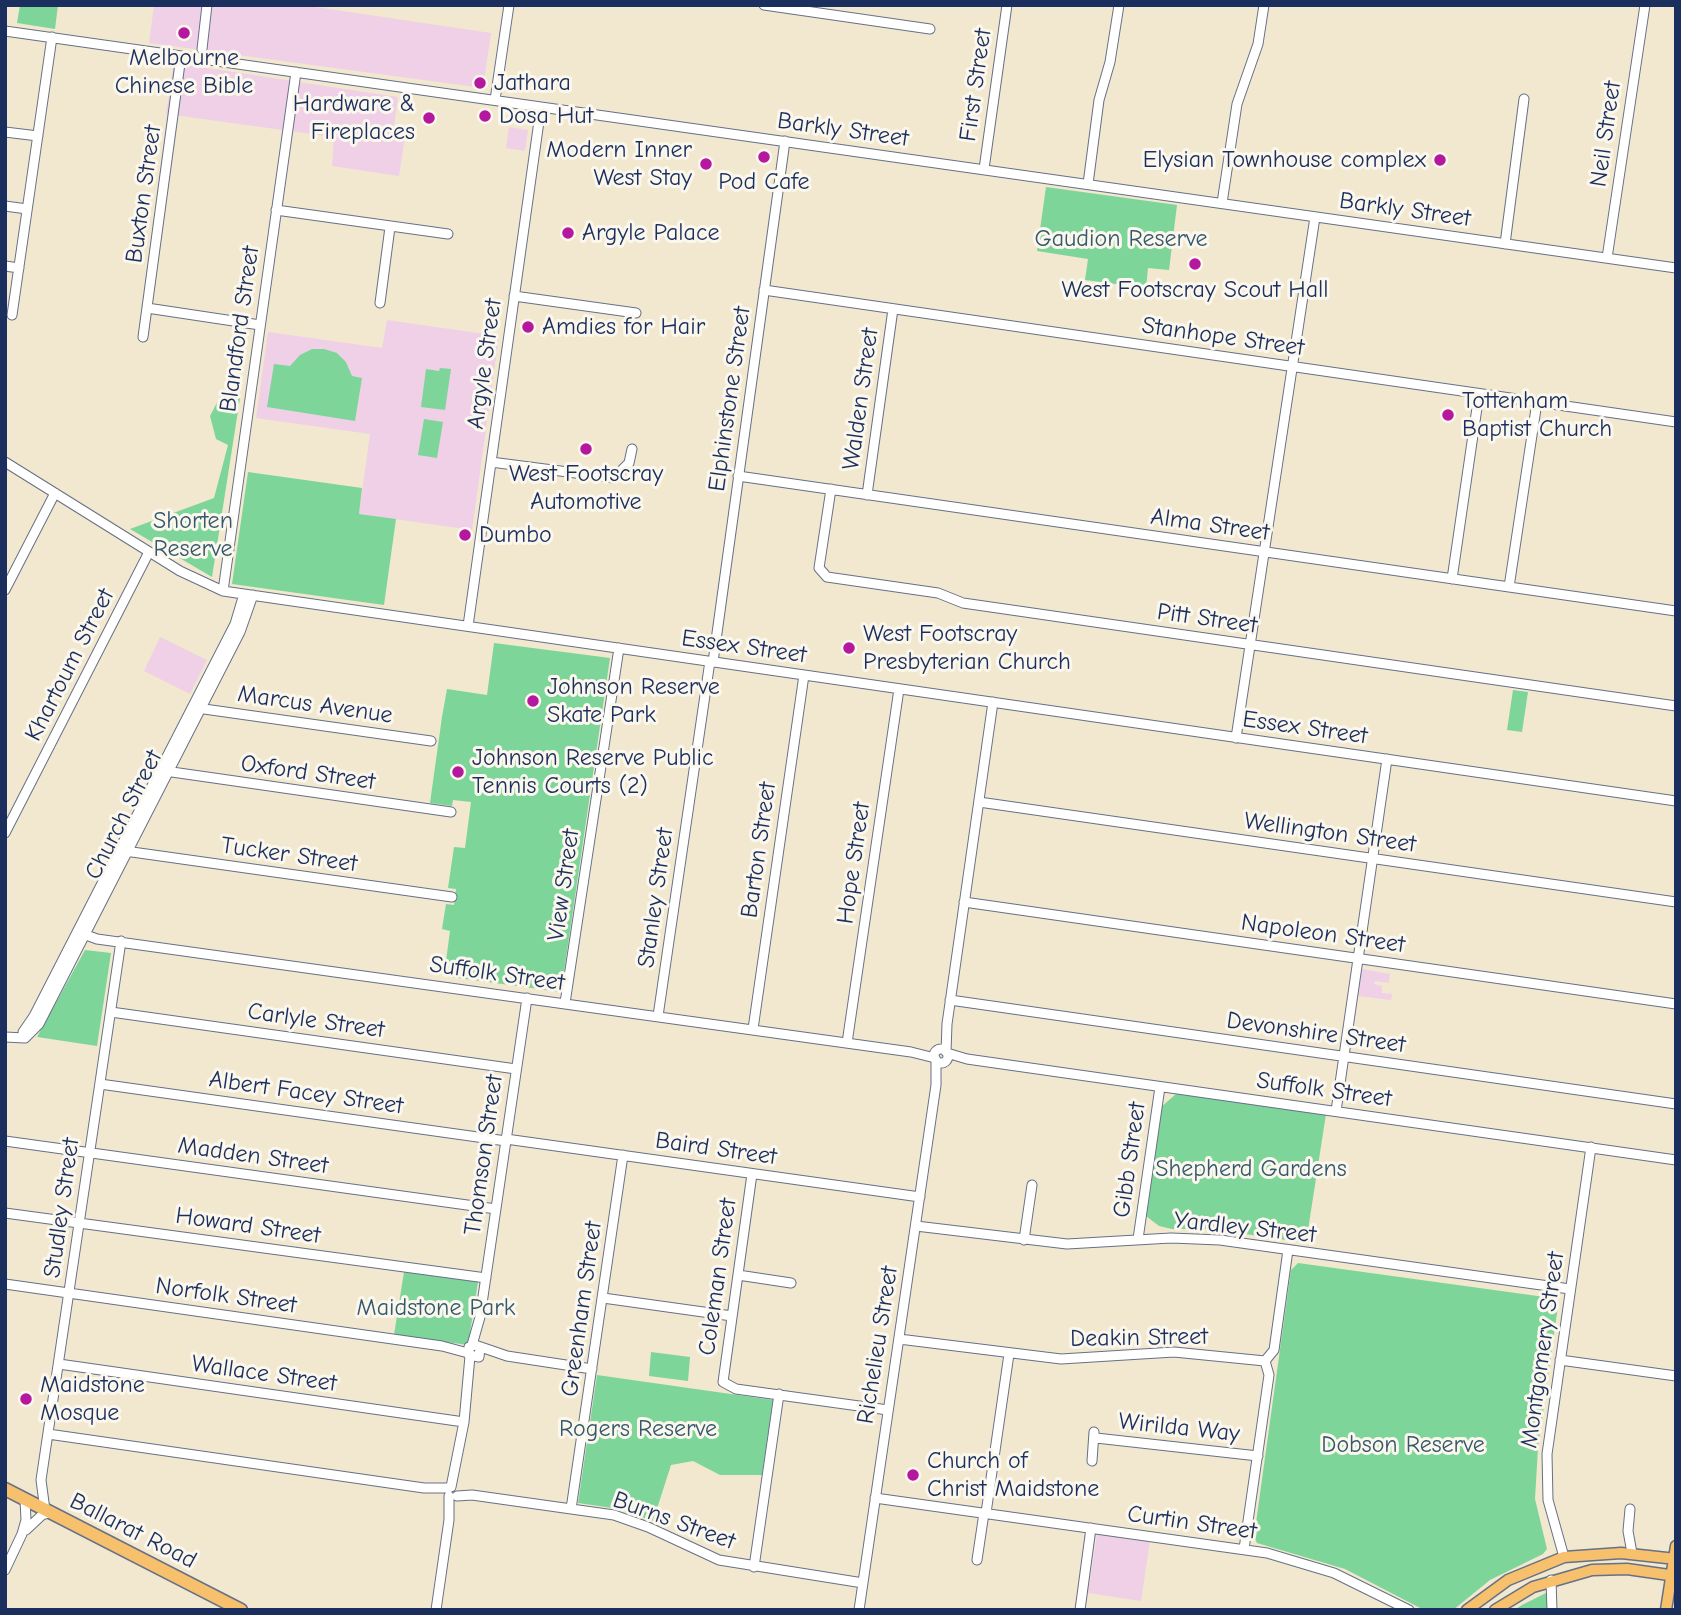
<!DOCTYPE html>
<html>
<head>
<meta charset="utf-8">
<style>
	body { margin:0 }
	#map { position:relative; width:1681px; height:1615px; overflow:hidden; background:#f1e8cf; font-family:"Comic Neue",sans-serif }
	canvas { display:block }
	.frame { position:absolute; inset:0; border:7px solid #1b2f5e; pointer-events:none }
</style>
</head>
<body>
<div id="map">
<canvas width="1681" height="1615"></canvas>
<div class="frame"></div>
</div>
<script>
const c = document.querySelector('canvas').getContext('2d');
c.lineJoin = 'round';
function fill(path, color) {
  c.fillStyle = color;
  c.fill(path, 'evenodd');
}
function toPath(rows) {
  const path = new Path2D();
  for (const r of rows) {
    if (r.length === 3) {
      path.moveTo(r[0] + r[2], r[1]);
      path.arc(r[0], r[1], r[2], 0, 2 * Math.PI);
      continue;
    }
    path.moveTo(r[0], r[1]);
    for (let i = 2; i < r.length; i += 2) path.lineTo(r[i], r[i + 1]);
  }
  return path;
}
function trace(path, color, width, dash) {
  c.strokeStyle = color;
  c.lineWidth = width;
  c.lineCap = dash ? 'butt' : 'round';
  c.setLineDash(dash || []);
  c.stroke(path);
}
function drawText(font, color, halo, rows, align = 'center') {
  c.font = font + ' "Comic Neue",sans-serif';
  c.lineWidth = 6;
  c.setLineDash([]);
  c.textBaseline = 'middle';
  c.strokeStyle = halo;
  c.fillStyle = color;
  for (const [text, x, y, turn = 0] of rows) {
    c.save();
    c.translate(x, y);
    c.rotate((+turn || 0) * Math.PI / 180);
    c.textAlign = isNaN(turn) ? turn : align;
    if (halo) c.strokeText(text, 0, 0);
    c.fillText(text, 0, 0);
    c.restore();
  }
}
fill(toPath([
	[154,5,302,5,491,33,483,88,149,43],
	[174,63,398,97,393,134,405,136,399,176,332,166,334,137,166,114],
	[509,127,528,130,525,151,506,148],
	[387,320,499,336,472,530,359,514,370,434,256,418,268,332,382,348],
	[160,637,207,660,190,694,144,671],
	[1362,969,1390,974,1389,983,1375,981,1374,984,1382,986,1382,993,1392,994,1391,1000,1358,996],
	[1097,1534,1150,1541,1141,1601,1088,1593]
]), '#efd0e7');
fill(toPath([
	[20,5,58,5,55,29,17,23],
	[1046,187,1177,205,1169,270,1148,268,1146,288,1085,280,1088,259,1037,251],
	[312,349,324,349,337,353,346,362,352,376,362,378,355,421,267,407,274,364,290,366,300,355],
	[440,368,451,369,445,410,421,407,426,369,439,371],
	[221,395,240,398,212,577,130,529,214,498,228,445,216,439,210,416],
	[424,419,443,422,437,458,418,455],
	[248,472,362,488,359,514,396,519,384,605,232,584],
	[494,643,610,658,561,992,444,976,450,931,442,929,446,904,454,905,456,889,448,888,454,847,465,848,471,802,453,800,452,806,430,803,442,717,447,689,487,695],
	[1513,690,1528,692,1522,732,1507,730],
	[85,950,111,953,97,1046,37,1037],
	[1176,1094,1326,1114,1306,1243,1212,1229,1172,1229,1159,1226,1146,1216,1161,1107],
	[1298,1263,1552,1298,1558,1306,1538,1448,1535,1499,1547,1549,1543,1554,1490,1580,1453,1610,1424,1610,1345,1569,1257,1543,1254,1537,1291,1270],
	[404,1272,478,1282,468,1345,394,1335],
	[651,1352,690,1357,688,1381,649,1376],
	[597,1375,773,1400,762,1475,720,1475,693,1461,671,1465,653,1521,619,1509,578,1503],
	[1546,1593,1548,1610,1514,1610,1522,1605]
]), '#7dd59a');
const minor = toPath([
	[764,5,930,29],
	[5,31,1676,268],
	[202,49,207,5],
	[495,100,509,5],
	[5,132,38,136],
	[984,169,1007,5],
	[1088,184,1099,100,1110,62,1119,5],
	[1222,203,1237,104,1258,44,1264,5],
	[5,206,27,209],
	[276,210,448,234],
	[1505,244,1524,99],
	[1607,258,1645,5],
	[5,266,19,268],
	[764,290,1676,422],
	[514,296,636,313],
	[380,303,390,227],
	[147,308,260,325],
	[12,315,52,37],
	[143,337,181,56],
	[5,462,180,571,223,591,1676,801],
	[491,462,614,478,629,463,632,449],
	[738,476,1676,611],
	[831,489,819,568,827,577,938,593,963,603,1676,706],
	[867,495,893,309],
	[1452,579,1479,394],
	[1509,587,1537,402],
	[5,590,55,493],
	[223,591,296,72],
	[468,626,541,107],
	[713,662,785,141],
	[197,708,431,741],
	[1236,738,1315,217],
	[165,771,451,812],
	[979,802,1676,902],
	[5,833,149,552],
	[125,851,452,897],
	[964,902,1676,1004],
	[78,932,97,939,911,1052,935,1058],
	[950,1000,1676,1104],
	[565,1003,619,648],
	[111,1012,516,1069],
	[658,1016,710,661],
	[753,1029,804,675],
	[23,1032,34,1016,235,624,244,594],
	[5,1037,25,1038,39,1024,240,632,253,595],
	[847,1043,899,689],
	[941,1056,7],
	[946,1052,947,1024,993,702],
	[947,1053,967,1059,1676,1160],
	[100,1084,506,1141],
	[1336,1111,1387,759],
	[506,1139,920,1197],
	[5,1141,496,1209],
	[752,1174,723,1382,736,1389,888,1410],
	[5,1213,486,1278],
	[916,1226,1067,1244,1171,1238,1220,1240,1570,1289],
	[1138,1239,1160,1087],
	[1024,1240,1032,1185],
	[738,1275,791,1283],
	[5,1284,442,1346,468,1353],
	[603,1298,732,1316],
	[899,1339,1061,1359,1174,1352,1265,1361,1274,1350,1288,1250],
	[472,1345,480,1317,527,998],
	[480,1348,479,1357,469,1355,469,1347,475,1345,507,1356,592,1369],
	[1560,1360,1676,1376],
	[59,1364,464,1422],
	[48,1434,424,1488,449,1488],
	[1096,1438,1258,1456],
	[1092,1461,1094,1432],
	[451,1487,464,1422,470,1356],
	[457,1496,472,1495,614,1515,648,1527,719,1560,863,1583],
	[875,1498,1267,1553,1334,1573,1409,1610],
	[571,1509,623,1155],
	[1630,1509,1628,1531,1632,1553],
	[45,1510,41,1480,121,941],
	[986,1513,1009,1354],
	[26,1530,42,1515,51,1512],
	[1244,1549,1269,1375,1265,1361],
	[1564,1557,1548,1500,1547,1454,1591,1147],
	[977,1560,984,1513],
	[754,1567,779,1394],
	[5,1570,22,1534,26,1520,25,1500],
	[1551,1580,1552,1610],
	[436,1610,449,1520,449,1496],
	[859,1610,936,1085,936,1060],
	[1080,1610,1091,1528]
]);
const major = toPath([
	[1467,1610,1508,1580,1564,1557,1621,1553,1676,1559],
	[1495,1610,1533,1587,1592,1570,1627,1569,1676,1576],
	[1666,1610,1676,1546]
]);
const highway = toPath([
	[5,1489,241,1610]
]);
trace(minor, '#667086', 11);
trace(major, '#667086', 13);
trace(highway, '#667086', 15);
trace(minor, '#fff', 9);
trace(major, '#f7c06c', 10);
trace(highway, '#f7c06c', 12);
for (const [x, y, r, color] of [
	[184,33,7,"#b5179e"],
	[480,83,7,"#b5179e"],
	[485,116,7,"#b5179e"],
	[429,118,7,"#b5179e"],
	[764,157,7,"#b5179e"],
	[1440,160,7,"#b5179e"],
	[706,164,7,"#b5179e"],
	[568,233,7,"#b5179e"],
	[1195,264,7,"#b5179e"],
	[528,327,7,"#b5179e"],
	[1448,415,7,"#b5179e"],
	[586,449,7,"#b5179e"],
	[465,535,7,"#b5179e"],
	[849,648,7,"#b5179e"],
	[533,701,7,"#b5179e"],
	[458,772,7,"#b5179e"],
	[26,1399,7,"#b5179e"],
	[913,1475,7,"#b5179e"]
]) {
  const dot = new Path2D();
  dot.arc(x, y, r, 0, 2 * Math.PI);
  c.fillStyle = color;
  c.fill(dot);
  trace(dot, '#fbf7ec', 2.5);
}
drawText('24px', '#1b2f5e', '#fbf7ec', [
	["Melbourne",184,58,"center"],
	["Chinese Bible",184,86,"center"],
	["Jathara",494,83],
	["Hardware &",415,104,"right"],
	["Fireplaces",415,132,"right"],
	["Dosa Hut",499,116],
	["Modern Inner",692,150,"right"],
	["West Stay",692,178,"right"],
	["Elysian Townhouse complex",1426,160,"right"],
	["Pod Cafe",764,182,"center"],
	["Argyle Palace",582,233],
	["West Footscray Scout Hall",1195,290,"center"],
	["Amdies for Hair",542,327],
	["Tottenham",1462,401],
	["Baptist Church",1462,429],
	["West Footscray",586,474,"center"],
	["Automotive",586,502,"center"],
	["Dumbo",479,535],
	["West Footscray",863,634],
	["Presbyterian Church",863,662],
	["Johnson Reserve",547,687],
	["Skate Park",547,715],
	["Johnson Reserve Public",472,758],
	["Tennis Courts (2)",472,786],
	["Maidstone",40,1385],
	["Mosque",40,1413],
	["Church of",927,1461],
	["Christ Maidstone",927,1489]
], 'left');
drawText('24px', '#1b2f5e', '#fbf7ec', [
	["First Street",976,85,-82],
	["Barkly Street",843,130,8],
	["Neil Street",1606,134,-82],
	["Buxton Street",144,194,-82],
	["Barkly Street",1405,210,8],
	["Blandford Street",240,329,-82],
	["Stanhope Street",1223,337,8],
	["Argyle Street",485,364,-82],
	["Elphinstone Street",730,399,-82],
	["Walden Street",861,399,-82],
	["Alma Street",1210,525,8],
	["Pitt Street",1207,619,8],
	["Essex Street",744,647,8],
	["Khartoum Street",70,665,-63],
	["Marcus Avenue",315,705,8],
	["Essex Street",1305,728,8],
	["Oxford Street",308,773,8],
	["Church Street",124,815,-63],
	["Wellington Street",1330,833,8],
	["Barton Street",759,850,-82],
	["Tucker Street",289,855,8],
	["Hope Street",854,863,-82],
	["View Street",564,885,-82],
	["Stanley Street",656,898,-82],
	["Napoleon Street",1323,934,8],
	["Suffolk Street",497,974,8],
	["Carlyle Street",316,1021,8],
	["Devonshire Street",1316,1033,8],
	["Suffolk Street",1324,1090,8],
	["Albert Facey Street",306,1093,8],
	["Baird Street",716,1149,8],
	["Thomson Street",484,1155,-82],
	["Madden Street",253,1156,8],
	["Gibb Street",1130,1160,-82],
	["Studley Street",62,1208,-82],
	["Howard Street",248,1226,8],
	["Yardley Street",1245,1228,6],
	["Coleman Street",718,1277,-82],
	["Norfolk Street",226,1296,8],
	["Greenham Street",582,1309,-82],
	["Deakin Street",1139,1338,-1],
	["Richelieu Street",878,1345,-81],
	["Montgomery Street",1543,1350,-82],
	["Wallace Street",264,1374,8],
	["Wirilda Way",1179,1428,6],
	["Burns Street",674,1521,20],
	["Curtin Street",1192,1523,8],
	["Ballarat Road",133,1531,27]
]);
drawText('24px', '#34586d', '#fbf7ec', [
	["Gaudion Reserve",1121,239],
	["Shorten",193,521],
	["Reserve",193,549],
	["Shepherd Gardens",1251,1169],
	["Maidstone Park",436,1308],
	["Rogers Reserve",638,1429],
	["Dobson Reserve",1403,1445]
]);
</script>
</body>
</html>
